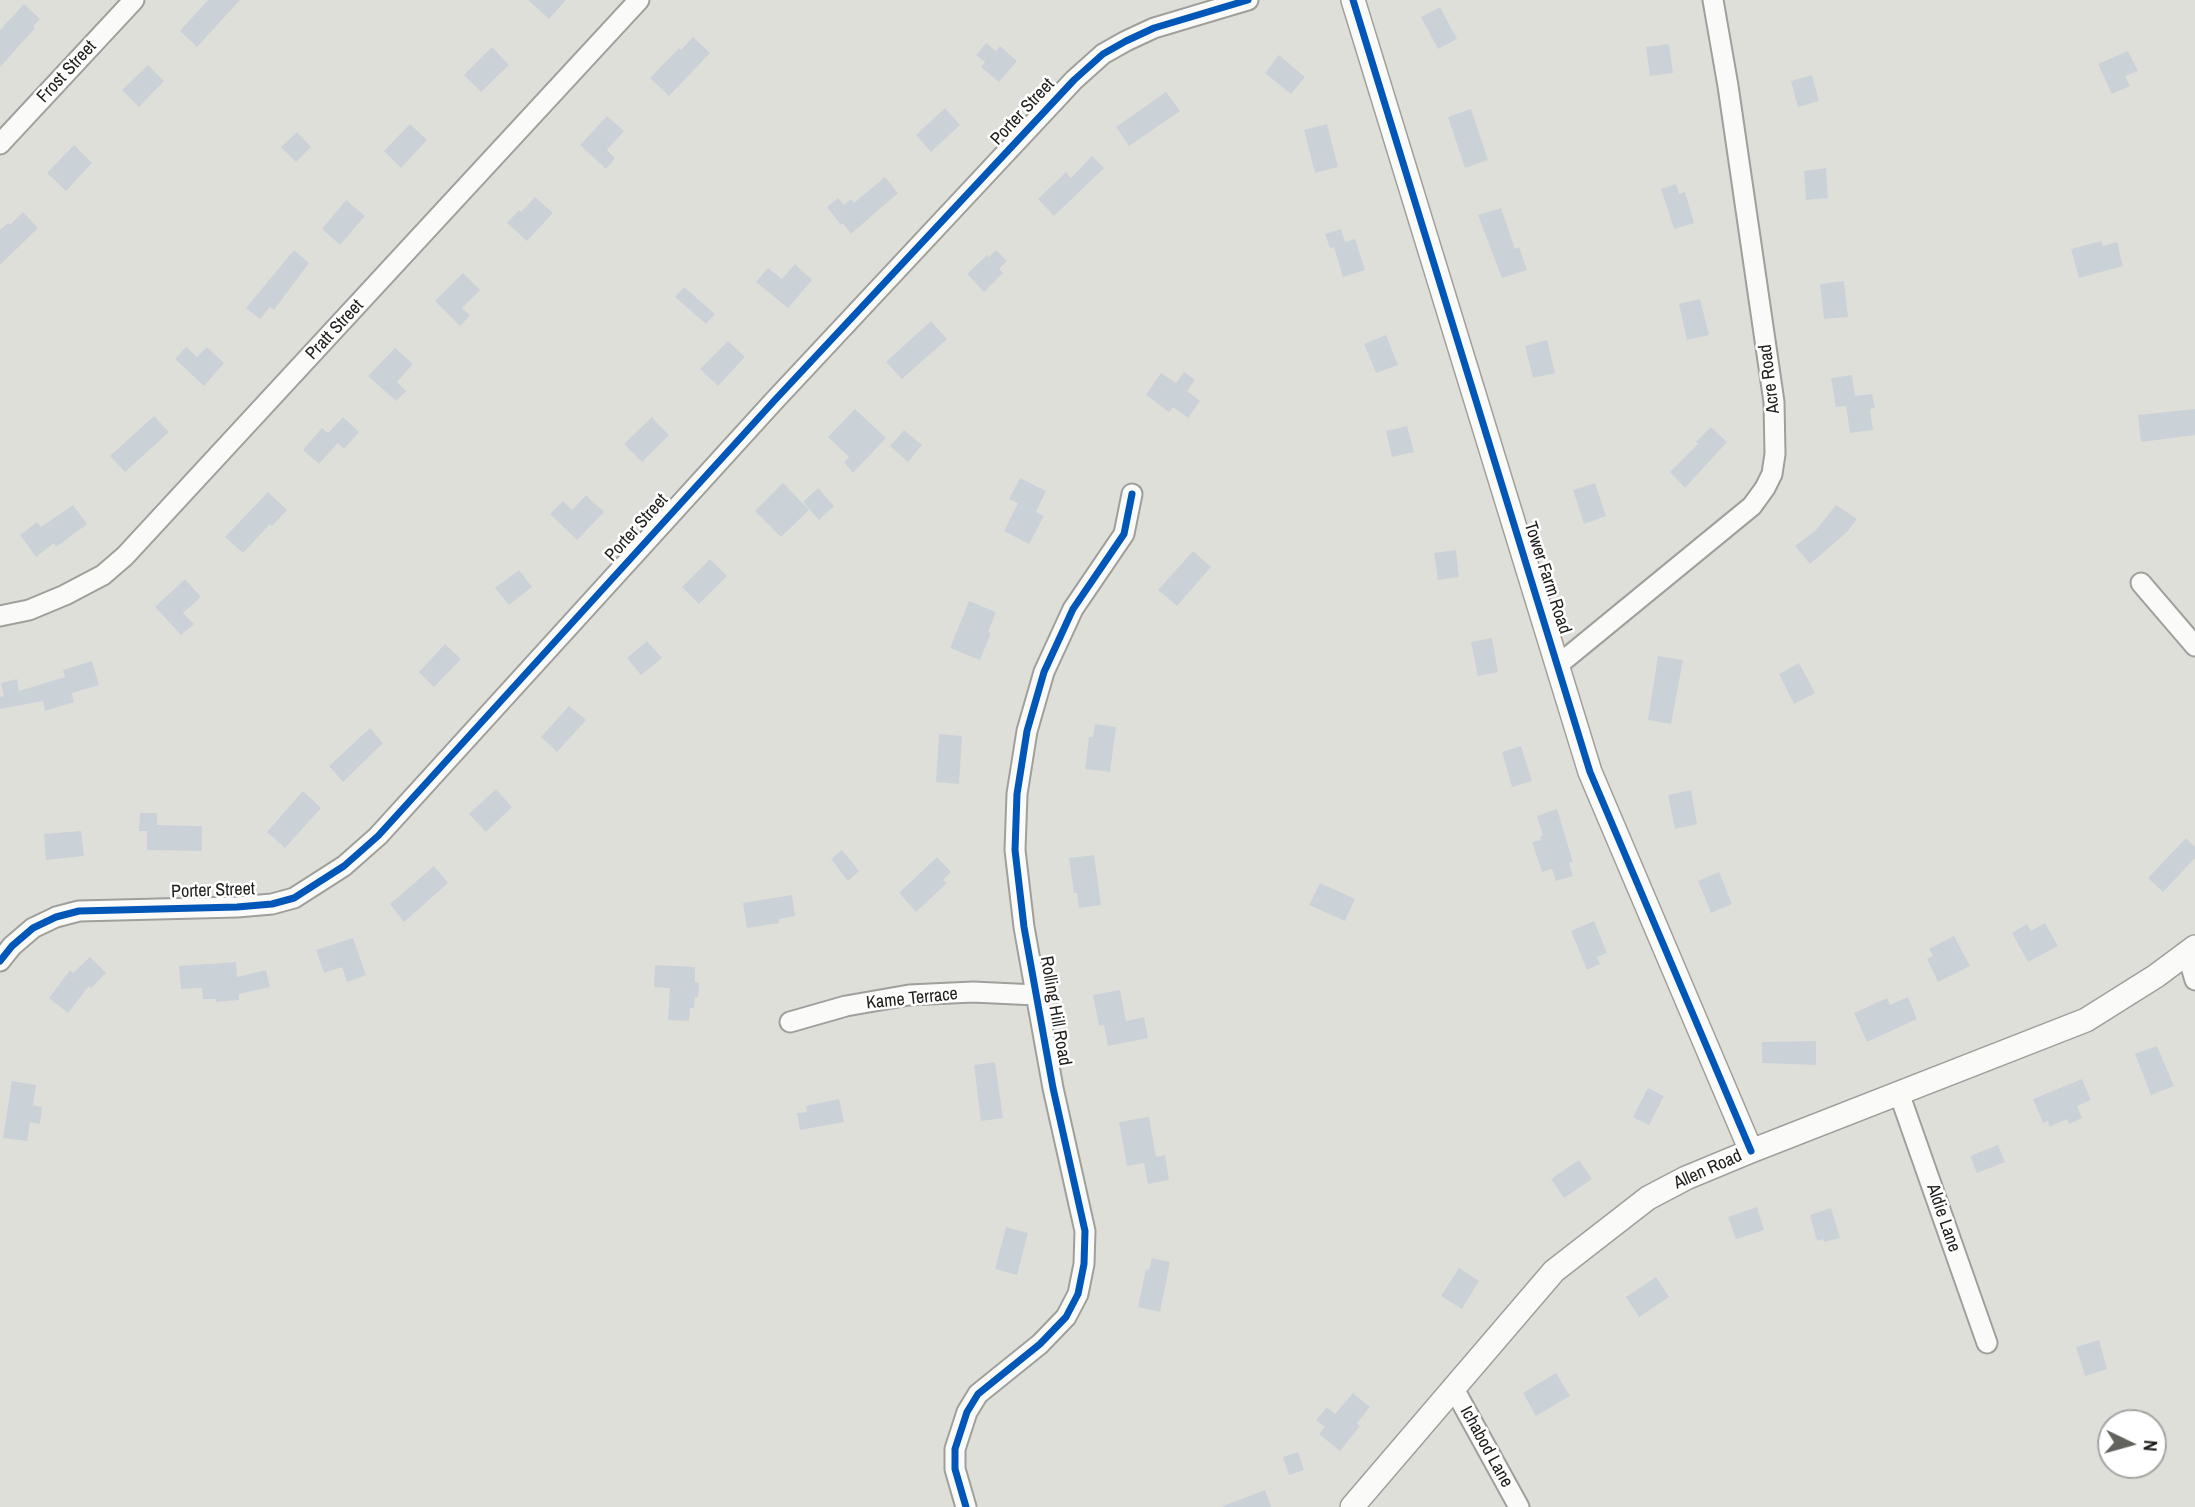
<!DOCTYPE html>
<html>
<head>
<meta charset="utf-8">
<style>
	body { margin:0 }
	#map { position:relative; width:2195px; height:1507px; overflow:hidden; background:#dfdfda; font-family:"Archivo Narrow",sans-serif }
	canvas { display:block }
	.north { position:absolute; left:2097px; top:1409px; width:70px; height:70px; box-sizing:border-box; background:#fff; border:2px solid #a5a5a4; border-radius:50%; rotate:95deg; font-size:19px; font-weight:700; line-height:28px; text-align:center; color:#1f1e1b }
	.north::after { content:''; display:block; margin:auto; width:24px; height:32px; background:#62625e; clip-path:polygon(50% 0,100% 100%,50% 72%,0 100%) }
</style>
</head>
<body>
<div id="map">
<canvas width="2195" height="1507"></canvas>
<div class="north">N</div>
</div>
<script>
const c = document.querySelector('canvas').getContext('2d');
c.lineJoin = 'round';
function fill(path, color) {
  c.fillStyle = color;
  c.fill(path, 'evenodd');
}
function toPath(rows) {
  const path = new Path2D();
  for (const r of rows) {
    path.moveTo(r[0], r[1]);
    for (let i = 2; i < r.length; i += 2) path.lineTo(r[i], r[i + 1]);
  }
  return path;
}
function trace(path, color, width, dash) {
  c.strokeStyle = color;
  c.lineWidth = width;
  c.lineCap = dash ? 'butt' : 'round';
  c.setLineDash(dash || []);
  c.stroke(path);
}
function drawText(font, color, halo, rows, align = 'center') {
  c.font = font + ' "Archivo Narrow",sans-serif';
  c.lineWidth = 5;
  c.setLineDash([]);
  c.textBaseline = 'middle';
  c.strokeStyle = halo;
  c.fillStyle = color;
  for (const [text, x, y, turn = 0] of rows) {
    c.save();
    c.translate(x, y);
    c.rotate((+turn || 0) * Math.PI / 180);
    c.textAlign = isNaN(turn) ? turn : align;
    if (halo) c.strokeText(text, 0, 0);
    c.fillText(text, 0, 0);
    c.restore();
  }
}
fill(toPath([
	[208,0,240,0,197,47,180,31],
	[528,0,566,0,549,19],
	[24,4,40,19,33,26,35,28,0,67,0,30],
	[1440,7,1457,39,1438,49,1421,17],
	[693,37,710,53,669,96,650,78,679,48,681,50],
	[986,43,996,51,1000,46,1017,61,999,82,981,67,985,62,976,55],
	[1669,44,1673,73,1650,76,1646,47],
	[492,47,509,65,481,92,464,75],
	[2128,51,2138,71,2125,76,2130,86,2112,94,2098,64],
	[1279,55,1305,77,1291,94,1265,73],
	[148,65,164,81,139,107,122,90],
	[1812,75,1819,101,1798,107,1791,81],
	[1166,92,1180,111,1129,146,1116,127],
	[945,108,960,125,931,152,916,135],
	[1471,109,1488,160,1465,168,1448,117],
	[607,116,624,131,607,150,615,158,606,169,580,145],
	[410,124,427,140,401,168,384,151],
	[1327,124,1338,167,1315,173,1304,130],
	[297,132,311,147,296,162,281,147],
	[74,145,92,163,66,191,47,173],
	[1092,156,1104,168,1054,216,1038,199,1066,172,1071,178],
	[1826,168,1828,198,1806,200,1804,171],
	[885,177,898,193,851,234,843,223,841,225,827,207,838,198,844,205,851,199,854,203],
	[1676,184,1679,194,1685,192,1694,223,1674,229,1661,189],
	[535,197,553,213,527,241,507,223,519,210,521,212],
	[346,200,365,216,340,245,322,229],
	[1501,208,1515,249,1519,247,1527,270,1502,278,1478,215],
	[23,212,38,228,0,265,0,230,8,223,10,225],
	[1341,229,1345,242,1355,239,1365,270,1343,277,1334,247,1330,248,1325,234],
	[2101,241,2103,246,2117,242,2123,266,2079,278,2071,249],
	[294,250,309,263,274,310,270,307,260,319,246,308],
	[996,250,1007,261,999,269,1003,273,984,292,967,274,987,255,989,257],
	[795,264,812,280,788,308,756,282,768,268,782,279],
	[463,273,480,290,462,308,470,315,460,326,435,301],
	[1844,281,1848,317,1824,319,1820,284],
	[684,287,715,314,706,324,675,297],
	[1700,299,1709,335,1687,340,1679,304],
	[931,321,947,339,902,379,886,362],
	[1386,335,1398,365,1376,373,1364,344],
	[1547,340,1555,373,1533,378,1525,346],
	[728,341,745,357,718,386,700,369],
	[186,347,197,357,207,347,224,363,204,386,175,359],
	[395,348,413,364,397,382,406,391,396,401,368,376],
	[1184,372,1195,380,1187,391,1200,401,1188,418,1173,407,1169,412,1146,395,1161,373,1176,383],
	[1852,375,1855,396,1872,394,1875,408,1870,409,1873,430,1850,433,1846,406,1836,407,1831,378],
	[855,409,886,438,853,473,844,462,849,457,828,437],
	[2195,409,2195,435,2141,442,2138,415],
	[154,416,169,432,125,472,110,456],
	[653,416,653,419,669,435,642,462,624,444],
	[343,417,359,432,344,449,338,443,319,464,303,450,322,428,328,433],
	[1407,426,1414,452,1392,457,1386,431],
	[1711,427,1727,442,1685,488,1670,472,1698,444,1696,442],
	[904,430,922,445,908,462,890,446],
	[1020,478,1046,491,1036,512,1044,516,1029,544,1004,531,1018,503,1009,499],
	[783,483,809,510,781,537,755,511],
	[1595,483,1606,516,1584,524,1573,490],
	[818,488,834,506,819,520,803,502],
	[268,492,287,510,272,526,270,524,243,553,225,537],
	[586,495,604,512,577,540,550,514,563,501,572,510],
	[73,505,87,524,56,547,54,543,36,557,20,535,37,522,41,527],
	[1836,505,1857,519,1847,532,1810,564,1795,546,1816,530],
	[1456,550,1459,577,1438,580,1434,553],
	[1193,551,1211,567,1177,606,1158,590],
	[710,559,727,576,699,604,682,587],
	[519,570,532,587,509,605,495,588],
	[185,579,201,597,183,613,194,624,181,635,155,607],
	[969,601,996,612,988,632,991,633,980,660,950,648],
	[1492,638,1498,672,1478,676,1471,642],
	[647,641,662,658,641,675,627,658],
	[445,644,461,659,434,687,419,672],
	[1658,656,1683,660,1671,724,1648,720],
	[92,661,99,685,72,693,74,702,45,711,43,701,0,709,0,697,4,696,1,683,17,679,19,691,65,677,63,670],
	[1799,663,1815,693,1794,704,1779,674],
	[569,706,586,720,557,752,541,737],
	[1095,724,1116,727,1110,772,1085,769,1089,737,1093,737],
	[370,728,383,743,343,782,329,766],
	[939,734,962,736,959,784,936,782],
	[1521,746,1532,781,1512,787,1502,752],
	[496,789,512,807,486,832,469,814],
	[1691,790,1697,824,1675,829,1668,795],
	[303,791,321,808,285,848,267,832],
	[1557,809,1573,862,1569,863,1573,876,1556,881,1552,869,1542,872,1532,842,1541,840,1540,836,1543,836,1537,816],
	[140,813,157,813,157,825,202,826,202,851,147,850,147,831,139,831],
	[81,831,84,856,46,860,44,834],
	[2186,838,2195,847,2195,858,2163,892,2148,878],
	[842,850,859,871,848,881,831,859],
	[1094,855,1101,905,1079,908,1077,893,1074,893,1069,858],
	[937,857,951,872,943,880,947,883,916,912,899,893],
	[434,866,448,883,404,922,390,904],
	[1719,872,1732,904,1711,913,1698,881],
	[1320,883,1355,899,1345,921,1309,905],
	[792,895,795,916,779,919,779,923,747,928,743,903],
	[1594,921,1607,953,1597,957,1600,964,1587,970,1571,931],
	[2045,923,2058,946,2028,962,2012,933,2027,924,2031,931],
	[1954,936,1970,966,1938,982,1927,959,1933,956,1929,949],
	[353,938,366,975,347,982,342,967,324,973,316,950],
	[90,957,106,973,91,988,89,986,68,1013,49,998,70,970,73,973],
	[236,962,237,977,266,970,270,987,239,994,239,1000,216,1002,216,999,203,999,202,988,181,989,179,966],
	[655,965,695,967,695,982,699,983,698,997,695,997,694,1008,690,1008,689,1021,668,1020,670,988,654,987],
	[1120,990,1126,1021,1144,1017,1148,1038,1108,1046,1104,1025,1099,1026,1093,995],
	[1908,997,1917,1019,1867,1042,1854,1013,1887,998,1890,1005],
	[1816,1041,1816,1065,1762,1063,1762,1042],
	[2157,1046,2174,1086,2151,1095,2135,1054],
	[995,1062,1003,1118,981,1121,974,1065],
	[2082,1079,2091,1100,2077,1106,2082,1118,2069,1124,2067,1119,2049,1127,2048,1121,2043,1123,2033,1099],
	[12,1081,36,1085,33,1105,42,1107,40,1124,30,1122,27,1141,3,1138],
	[1648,1088,1664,1096,1649,1125,1633,1117],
	[839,1099,844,1122,800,1130,797,1113,807,1112,806,1106],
	[1149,1117,1156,1157,1165,1155,1169,1180,1148,1184,1144,1163,1127,1166,1119,1122],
	[1998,1145,2005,1162,1977,1173,1970,1156],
	[1579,1160,1592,1179,1564,1198,1551,1179],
	[1757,1207,1764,1230,1736,1239,1728,1217],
	[1831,1208,1840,1238,1824,1242,1823,1239,1817,1241,1810,1215],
	[1006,1227,1028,1233,1017,1275,995,1269],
	[1152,1258,1170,1262,1160,1312,1138,1307,1146,1269,1149,1270],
	[1459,1268,1479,1281,1462,1309,1441,1296],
	[1656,1277,1669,1297,1639,1317,1626,1297],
	[2099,1340,2107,1369,2085,1376,2076,1347],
	[1556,1373,1570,1396,1536,1416,1523,1393],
	[1353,1393,1370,1407,1357,1423,1360,1426,1340,1451,1319,1434,1325,1427,1316,1420,1327,1407,1335,1414],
	[1298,1452,1304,1470,1289,1475,1283,1457],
	[1265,1490,1271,1507,1224,1507,1223,1506]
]), '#cad2d8');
const minor = toPath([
	[0,144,134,0],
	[2141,583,2195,646],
	[0,616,29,610,65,595,103,575,125,556,639,0],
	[1558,665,1752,506,1765,488,1772,474,1775,454,1774,402,1728,86,1713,0],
	[2187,953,2195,980],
	[0,961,12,946,33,928,56,917,79,911,237,907,272,904,294,898,344,866,378,836,774,401,1074,80,1103,54,1126,41,1154,28,1248,0],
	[790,1022,846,1006,909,995,973,992,1036,995],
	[1899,1093,1987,1343],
	[1453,1387,1519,1507],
	[966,1507,955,1469,955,1449,967,1412,978,1394,1040,1344,1066,1317,1078,1294,1084,1264,1085,1231,1053,1088,1024,927,1015,850,1017,794,1027,731,1044,672,1073,609,1124,534,1132,494]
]);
const tertiary = toPath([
	[1353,0,1590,772,1751,1151],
	[1352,1507,1554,1271,1648,1198,1686,1178,1751,1151,2086,1020,2156,976,2195,947]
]);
trace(minor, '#9f9f9b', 23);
trace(tertiary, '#9f9f9b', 26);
trace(minor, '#fafaf9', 19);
trace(tertiary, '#fafaf9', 23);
trace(toPath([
	[1353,0,1590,772,1751,1151],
	[0,961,12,946,33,928,56,917,79,911,237,907,272,904,294,898,344,866,378,836,774,401,1074,80,1103,54,1126,41,1154,28,1248,0],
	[966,1507,955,1469,955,1449,967,1412,978,1394,1040,1344,1066,1317,1078,1294,1084,1264,1085,1231,1053,1088,1024,927,1015,850,1017,794,1027,731,1044,672,1073,609,1124,534,1132,494]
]), '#0057b8', 7);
drawText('18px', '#1f1e1b', '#fff', [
	["Frost Street",67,72,-47],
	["Porter Street",1023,112,-47],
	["Pratt Street",335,330,-47],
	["Acre Road",1770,379,-97],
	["Porter Street",637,528,-48],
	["Tower Farm Road",1547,578,72],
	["Porter Street",213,891,-2],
	["Kame Terrace",912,999,-6],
	["Rolling Hill Road",1055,1011,80],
	["Allen Road",1708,1170,-24],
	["Aldie Lane",1943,1218,71],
	["Ichabod Lane",1486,1447,61]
]);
</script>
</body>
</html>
